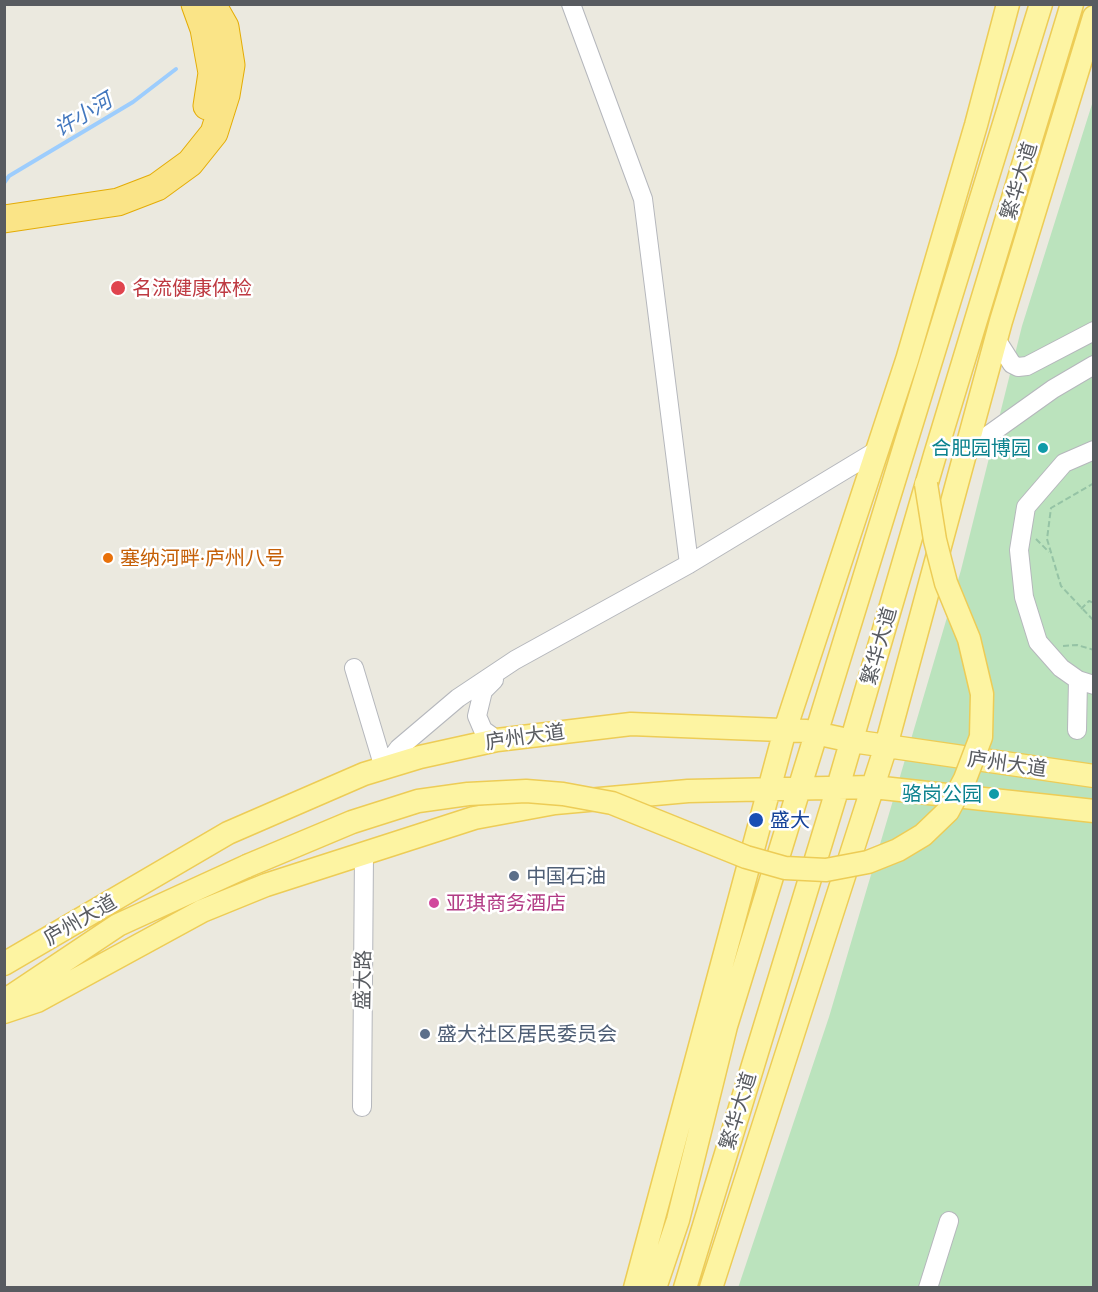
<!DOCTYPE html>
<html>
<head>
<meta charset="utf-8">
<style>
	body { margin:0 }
	#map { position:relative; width:1098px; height:1292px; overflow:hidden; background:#ebe9df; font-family:Ubuntu,sans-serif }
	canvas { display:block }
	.frame { position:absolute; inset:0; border:6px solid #585b60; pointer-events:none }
</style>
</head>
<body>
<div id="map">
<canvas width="1098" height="1292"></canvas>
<div class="frame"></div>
</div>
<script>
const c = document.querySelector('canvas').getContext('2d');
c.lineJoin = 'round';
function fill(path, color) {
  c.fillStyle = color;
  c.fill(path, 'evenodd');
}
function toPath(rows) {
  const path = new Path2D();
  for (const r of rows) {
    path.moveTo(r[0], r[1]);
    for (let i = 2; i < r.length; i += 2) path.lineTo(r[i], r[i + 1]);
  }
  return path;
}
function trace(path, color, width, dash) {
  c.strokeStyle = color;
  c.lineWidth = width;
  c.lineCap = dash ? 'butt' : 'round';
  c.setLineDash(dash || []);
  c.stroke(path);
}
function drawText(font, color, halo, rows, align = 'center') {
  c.font = font + ' Ubuntu,"Noto Sans SC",sans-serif';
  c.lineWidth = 5;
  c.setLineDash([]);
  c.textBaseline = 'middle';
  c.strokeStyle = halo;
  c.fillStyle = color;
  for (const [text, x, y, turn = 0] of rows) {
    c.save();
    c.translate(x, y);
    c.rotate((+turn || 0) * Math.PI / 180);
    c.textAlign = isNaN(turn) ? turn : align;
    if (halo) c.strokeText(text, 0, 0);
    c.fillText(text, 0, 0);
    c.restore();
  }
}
fill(toPath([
	[1093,101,1093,1287,738,1288,829,1017,961,570,1022,326]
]), '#bbe3bd');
trace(toPath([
	[4,183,9,176,133,102,176,69]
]), '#9dcdfd', 4);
const minor = toPath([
	[571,4,643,199,689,564],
	[996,339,1012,364,1018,367,1027,366,1094,331],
	[1094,450,1064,463,1026,507,1019,550,1024,597,1038,642,1061,668,1078,680,1094,685],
	[966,451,1053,389,1094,365],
	[354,668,384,768],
	[494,680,483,691,477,716,483,730,497,740],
	[1077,730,1078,680],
	[384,768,399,748,458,698,515,660,689,564,876,451],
	[362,1107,364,853],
	[928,1288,949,1221]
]);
const major = toPath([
	[4,964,228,833,364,774,420,757,497,740,631,724,806,731,852,741,1094,776],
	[4,1001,118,925,247,866],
	[4,1012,37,1001,202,911,266,885,474,818,555,803,688,791,873,787,1094,811],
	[635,1288,785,730,907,360,976,125,1008,4],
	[655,1288,678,1220,726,1026,1041,4],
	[685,1288,838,787,935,455,1072,4],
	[711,1288,886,746,1001,321,1094,17]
]);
const highway = toPath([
	[195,4,204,29,212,73,207,106],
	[4,219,118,202,157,187,190,163,214,133,226,95,231,65,225,27,212,4]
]);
trace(minor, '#b5b7bc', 20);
trace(major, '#edcc56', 25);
trace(highway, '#e4ac06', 29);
trace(toPath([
	[1094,483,1051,508,1047,539,1061,586,1094,621],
	[1036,539,1049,552],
	[1081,609,1089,601,1094,603],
	[1063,646,1077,645,1094,650]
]), '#95c3a5', 2, [6, 3]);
trace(minor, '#fff', 18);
trace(major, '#fdf4a2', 22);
trace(highway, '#fae487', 27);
const majorBridge = toPath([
	[247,866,352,822,418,801,468,794,526,791,563,794,612,803,746,857,785,868,826,870,868,862,898,850,923,835,948,811,965,779,981,737,982,694,969,639,946,583,935,540,926,484]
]);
trace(majorBridge, '#edcc56', 25, []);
trace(majorBridge, '#fdf4a2', 22);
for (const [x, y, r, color] of [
	[118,288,8,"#e0444e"],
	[1043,448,6,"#0f9aa8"],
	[108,558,6,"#e8710a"],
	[994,794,6,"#0f9aa8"],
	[756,820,8,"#1a4fb4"],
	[514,876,6,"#5c6f8a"],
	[434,903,6,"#d1479c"],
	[425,1034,6,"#5c6f8a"]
]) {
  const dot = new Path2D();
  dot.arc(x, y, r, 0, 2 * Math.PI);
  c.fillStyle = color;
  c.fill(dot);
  trace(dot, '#fff', 2);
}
drawText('20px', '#585b60', '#fff', [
	["繁华大道",1019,181,-73],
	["繁华大道",879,646,-74],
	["庐州大道",525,737,-8],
	["庐州大道",1007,764,8],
	["庐州大道",80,920,-30],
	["盛大路",363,980,-89],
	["繁华大道",738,1111,-73]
]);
drawText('20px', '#be3a42', '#fff', [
	["名流健康体检",132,288]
], 'left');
drawText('20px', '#0d838f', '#fff', [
	["合肥园博园",1031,448],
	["骆岗公园",982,794]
], 'right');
drawText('20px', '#c56008', '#fff', [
	["塞纳河畔·庐州八号",120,558]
], 'left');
drawText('20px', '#164399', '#fff', [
	["盛大",770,820]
], 'left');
drawText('20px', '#4e5e75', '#fff', [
	["中国石油",526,876],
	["盛大社区居民委员会",437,1034]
], 'left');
drawText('20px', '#b23c85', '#fff', [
	["亚琪商务酒店",446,903]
], 'left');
drawText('italic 21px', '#4277be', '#fff', [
	["许小河",83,115,-31]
]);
</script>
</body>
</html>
